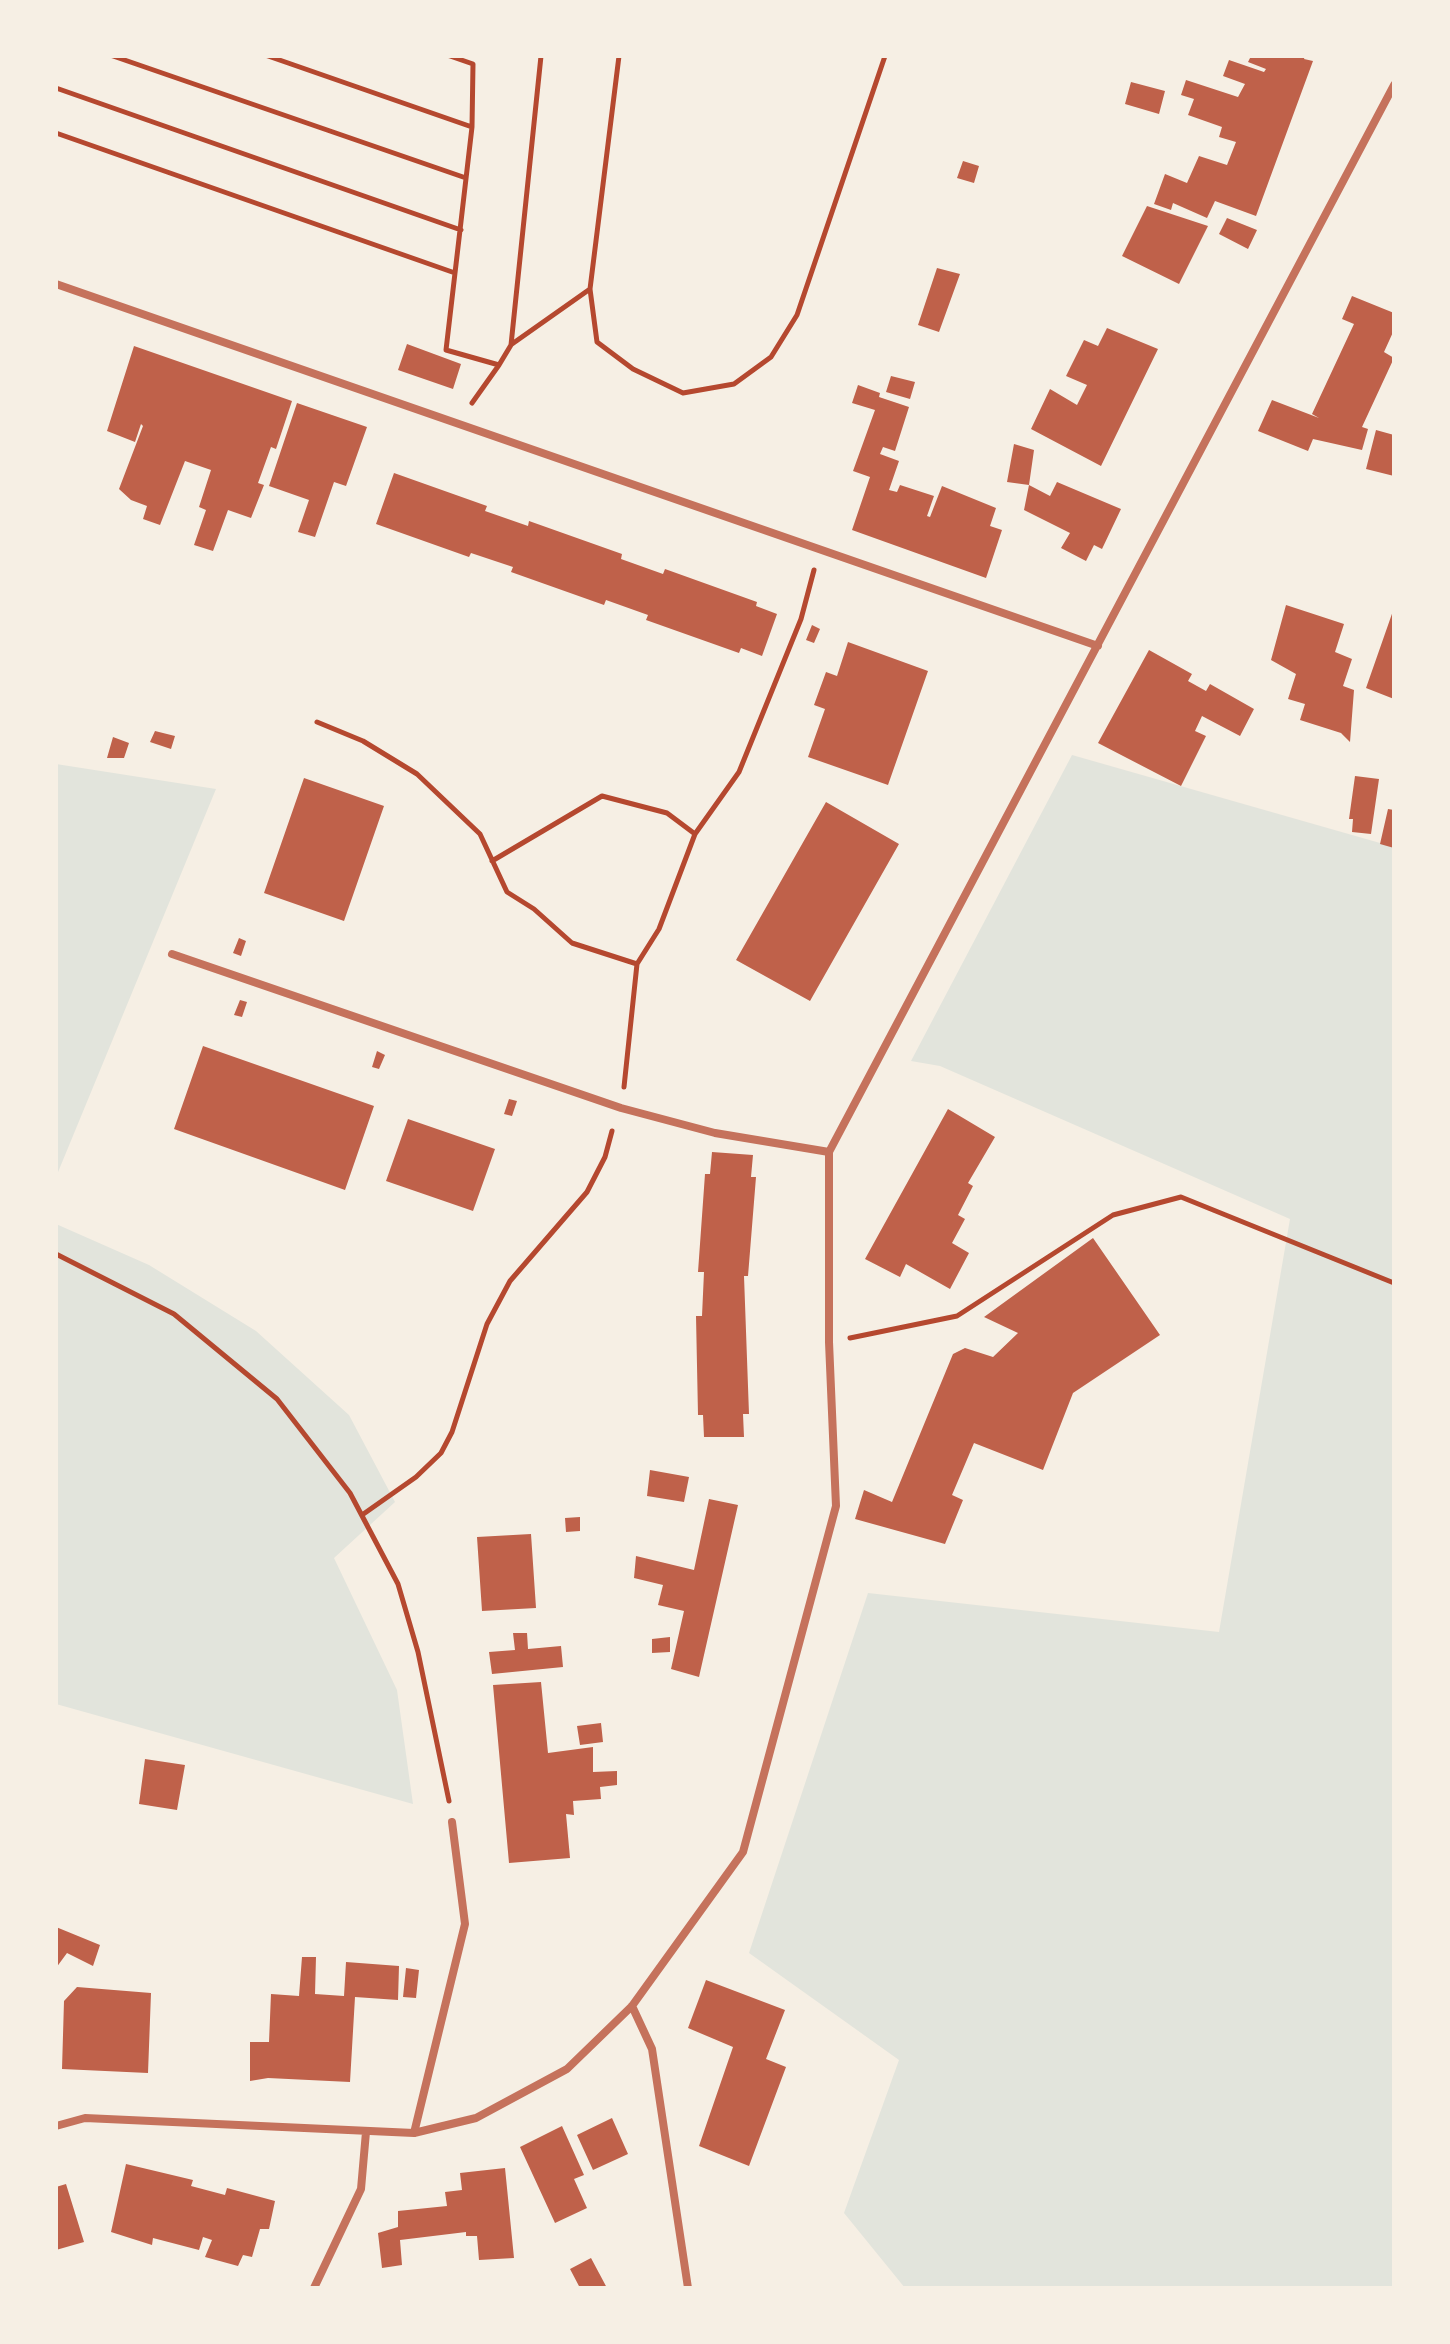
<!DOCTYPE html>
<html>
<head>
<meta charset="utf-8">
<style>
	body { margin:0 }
	#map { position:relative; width:1450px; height:2344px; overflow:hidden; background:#f6efe4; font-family:"Fira Sans",sans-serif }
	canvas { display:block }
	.frame { position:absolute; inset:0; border:58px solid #f6efe4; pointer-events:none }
</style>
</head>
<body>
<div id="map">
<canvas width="1450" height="2344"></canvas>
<div class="frame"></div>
</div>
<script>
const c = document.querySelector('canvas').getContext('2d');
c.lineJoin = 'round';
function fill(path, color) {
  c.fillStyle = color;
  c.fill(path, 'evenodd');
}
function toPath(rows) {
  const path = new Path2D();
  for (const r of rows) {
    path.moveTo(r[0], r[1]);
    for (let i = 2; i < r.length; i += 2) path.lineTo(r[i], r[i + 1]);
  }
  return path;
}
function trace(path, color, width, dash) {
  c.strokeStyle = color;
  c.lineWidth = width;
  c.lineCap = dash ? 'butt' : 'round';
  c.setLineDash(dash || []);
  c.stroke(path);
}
fill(toPath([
	[1072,755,1394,847,1394,2288,905,2288,844,2213,899,2060,749,1953,868,1593,1219,1632,1290,1219,940,1066,911,1061],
	[56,764,216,789,56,1177],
	[56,1224,149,1265,256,1331,349,1415,395,1502,334,1558,397,1690,413,1804,56,1704]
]), '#e2e4dc');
fill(toPath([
	[1251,56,1305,56,1304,59,1313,61,1256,216,1215,201,1207,218,1173,203,1171,210,1154,204,1165,174,1187,183,1199,156,1227,165,1236,142,1219,137,1222,127,1188,115,1194,99,1181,95,1186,80,1238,97,1245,84,1223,76,1229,60,1264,72,1266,69,1248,62],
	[1131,82,1165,91,1159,114,1125,104],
	[963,161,979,166,974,183,957,178],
	[1147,206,1208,226,1179,284,1122,256],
	[1227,218,1257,230,1248,249,1219,234],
	[937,268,960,274,939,332,918,325],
	[1352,296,1394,313,1394,330,1384,352,1394,358,1362,427,1368,429,1362,450,1313,439,1308,451,1258,431,1272,400,1319,418,1312,414,1354,324,1342,319],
	[1107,328,1158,349,1101,466,1031,429,1050,389,1077,405,1087,385,1066,376,1084,340,1098,346],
	[407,344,461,364,453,389,398,370],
	[134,346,292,401,276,449,271,447,258,483,264,485,251,518,228,510,213,551,194,545,206,510,199,507,211,470,185,461,160,525,143,519,147,506,131,500,119,489,143,426,141,424,135,442,107,431],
	[891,376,915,382,910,399,886,392],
	[858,385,880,393,879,397,909,407,895,451,883,447,880,454,899,461,889,490,897,492,900,485,934,496,927,516,930,517,942,486,996,508,990,526,1002,530,986,578,852,530,870,477,853,471,875,410,852,403],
	[297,403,367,427,346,486,334,482,315,537,298,532,309,500,269,486],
	[1376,430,1394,435,1394,476,1366,469],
	[1014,444,1034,450,1029,485,1007,482],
	[394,473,487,506,485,511,528,526,529,521,622,554,621,559,663,574,665,569,757,602,756,606,777,614,762,656,741,648,739,653,646,620,648,615,606,600,604,605,511,572,513,567,471,553,469,557,376,524],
	[1057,482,1121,509,1102,549,1094,545,1086,561,1061,548,1070,533,1024,510,1029,485,1050,496],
	[1286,605,1344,624,1335,652,1352,659,1343,686,1354,690,1350,742,1341,733,1300,720,1305,704,1288,699,1296,674,1271,660],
	[1394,608,1394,699,1366,688],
	[812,625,820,629,814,643,806,640],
	[848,642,928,671,888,785,808,757,825,709,814,705,826,672,837,676],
	[1149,650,1192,674,1188,681,1206,691,1210,684,1254,709,1240,736,1202,716,1195,731,1206,736,1181,786,1098,743],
	[155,731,175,736,171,749,150,742],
	[113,737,129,743,124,758,107,758],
	[1355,776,1379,779,1371,834,1352,832,1353,819,1349,819],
	[304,778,384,806,344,921,264,893],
	[826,802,899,844,810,1001,736,960],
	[1388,809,1394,810,1394,848,1380,844],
	[239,938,246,941,241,956,233,953],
	[240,1000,247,1002,242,1017,234,1015],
	[203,1046,374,1106,345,1190,174,1129],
	[377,1051,385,1055,379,1069,372,1067],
	[509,1099,517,1101,512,1116,504,1114],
	[948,1109,995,1137,968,1183,973,1186,958,1215,965,1219,952,1243,969,1253,950,1289,906,1264,900,1277,865,1259],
	[408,1119,495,1149,473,1211,386,1181],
	[712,1152,753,1155,751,1177,756,1177,748,1276,744,1276,749,1414,743,1414,744,1437,704,1437,703,1415,698,1415,696,1316,702,1316,704,1272,698,1272,705,1174,710,1174],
	[1093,1238,1160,1335,1073,1393,1043,1470,974,1443,952,1495,963,1500,945,1544,855,1519,864,1490,892,1502,953,1354,965,1348,993,1357,1018,1333,984,1317],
	[650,1470,689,1477,684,1502,647,1496],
	[709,1499,738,1505,699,1677,671,1669,684,1611,658,1605,663,1585,634,1578,636,1556,694,1570],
	[580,1517,580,1531,566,1532,565,1518],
	[531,1534,536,1608,482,1611,477,1537],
	[513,1633,527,1633,528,1649,561,1646,563,1667,492,1674,489,1652,515,1650],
	[670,1637,670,1652,652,1653,652,1639],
	[541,1682,548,1753,593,1747,593,1772,617,1771,617,1785,600,1787,601,1799,573,1801,574,1815,566,1814,570,1858,509,1863,493,1685],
	[601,1723,603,1742,580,1745,577,1726],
	[145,1759,185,1765,177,1810,139,1804],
	[56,1927,100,1945,93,1966,67,1953,56,1968],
	[302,1957,316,1957,315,1994,344,1996,346,1962,399,1966,398,2000,355,1997,350,2082,268,2078,250,2081,250,2042,269,2042,271,1994,299,1996],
	[406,1968,419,1970,416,1998,403,1997],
	[706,1980,785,2010,766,2059,786,2067,749,2166,699,2146,733,2047,688,2028],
	[77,1987,151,1993,148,2073,62,2069,64,2001],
	[612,2118,628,2154,593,2170,577,2135],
	[562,2126,584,2175,574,2179,587,2208,555,2223,520,2147],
	[126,2164,193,2180,191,2186,225,2195,227,2188,275,2201,269,2229,260,2229,252,2257,243,2255,238,2266,205,2257,212,2240,203,2237,199,2250,153,2238,152,2245,111,2232],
	[505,2168,514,2258,479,2260,477,2236,466,2236,466,2232,400,2240,402,2265,382,2268,378,2233,398,2227,398,2211,447,2206,445,2192,462,2190,460,2173],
	[66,2184,84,2242,56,2250,56,2187],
	[591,2258,607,2288,580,2288,570,2269]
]), '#bf614a');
trace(toPath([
	[113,56,466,178],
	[268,56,472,127,473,64,450,56],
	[619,56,590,289,597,342,633,369,683,393,734,384,771,357,797,315,885,56],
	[56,88,461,230],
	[56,133,455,273,472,127],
	[455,273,446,350,499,365,511,345,541,56],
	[512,344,590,289],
	[472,403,499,365],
	[317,722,363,741,417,774,480,834,507,892,534,909,572,943,637,964],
	[492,861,602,796,667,813,695,834],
	[624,1087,637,964,659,929,695,834,739,772,801,619,814,570],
	[56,1254,174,1314,277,1399,350,1493,398,1584,418,1652,449,1801],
	[850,1338,957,1316,1113,1215,1181,1197,1394,1283],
	[362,1515,416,1477,441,1453,452,1432,487,1324,510,1281,587,1192,605,1157,612,1131]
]), '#b5482f', 5);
trace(toPath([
	[56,284,1098,646],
	[172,954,621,1108,715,1133,829,1152],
	[632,2006,652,2049,688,2288],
	[56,2126,85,2118,414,2133,476,2118,567,2069,632,2006,743,1852,836,1506,829,1342,829,1152,1394,85],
	[414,2133,465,1924,452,1822],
	[314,2288,361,2189,366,2132]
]), '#c5725c', 8);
</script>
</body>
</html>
